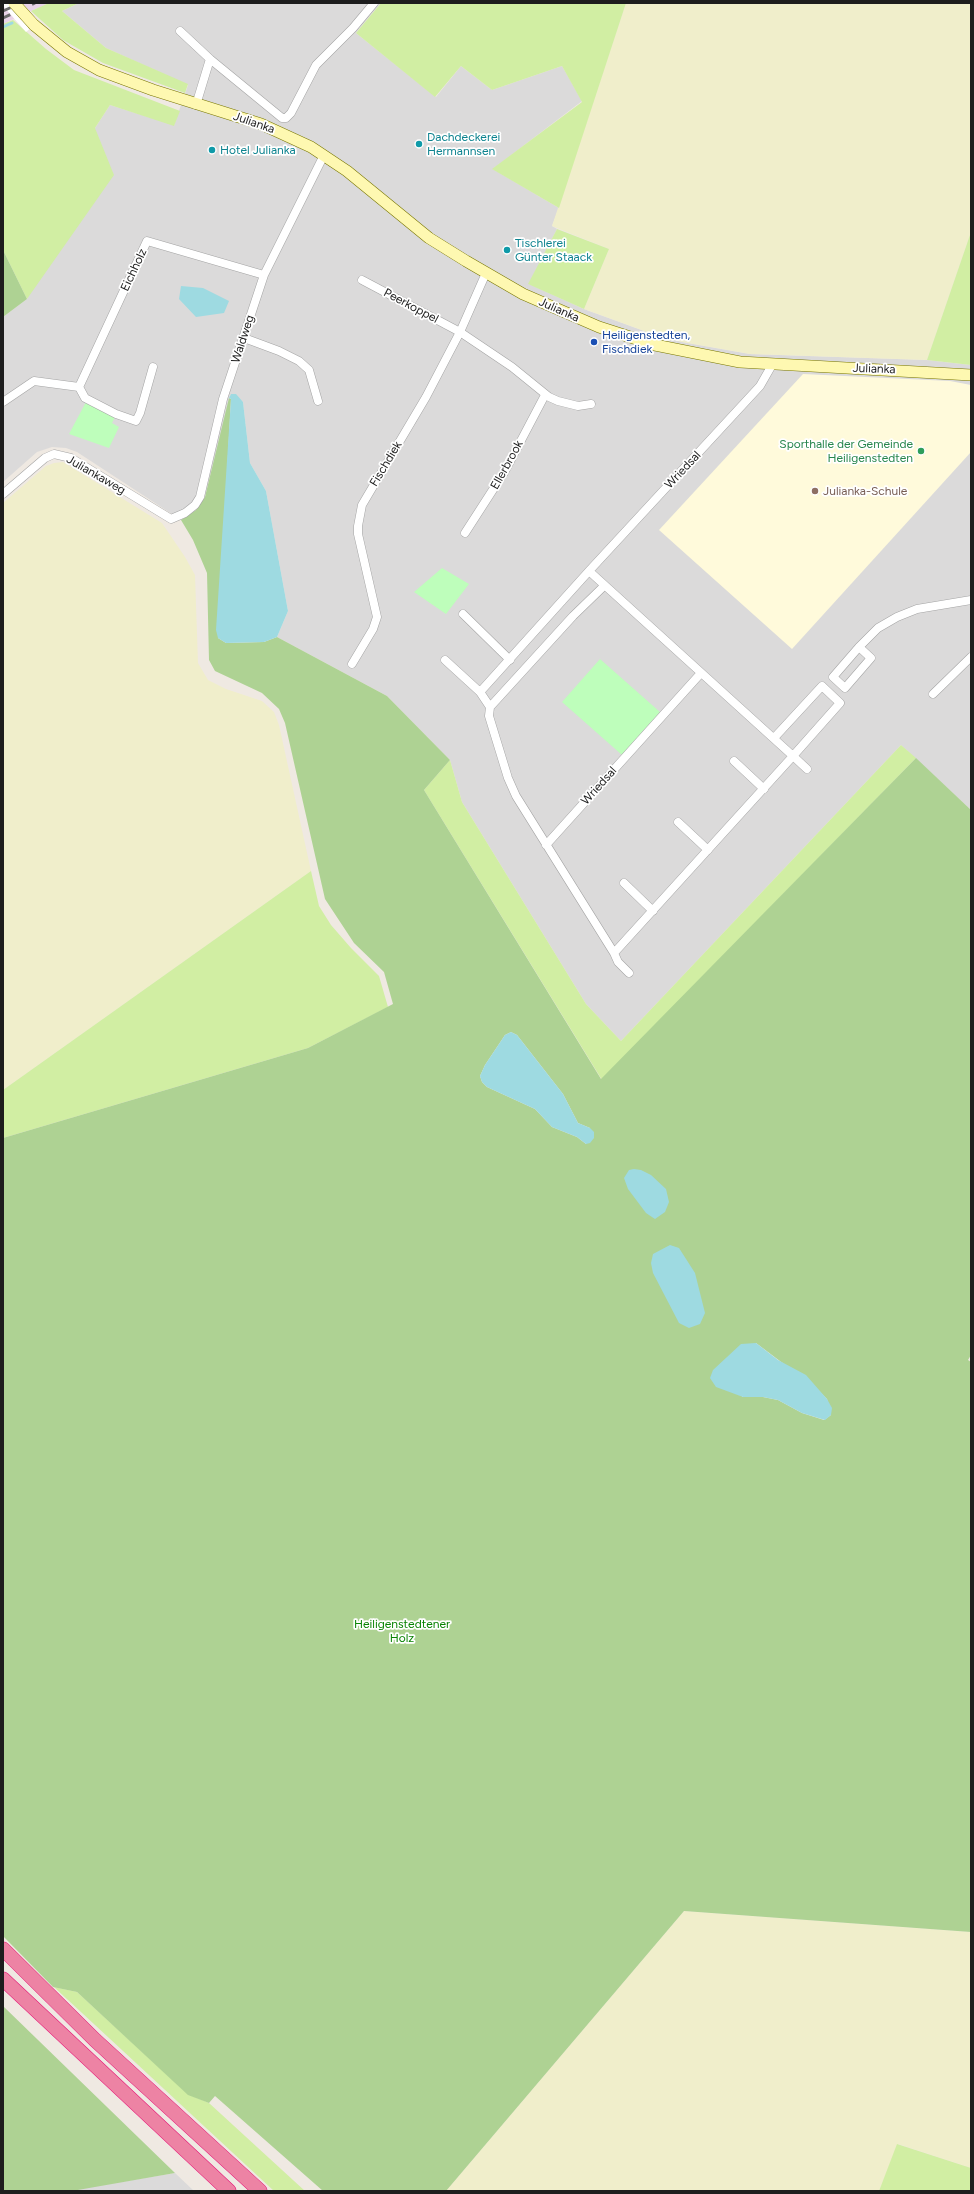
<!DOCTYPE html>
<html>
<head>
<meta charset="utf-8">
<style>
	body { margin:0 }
	#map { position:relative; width:974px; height:2194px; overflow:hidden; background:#efe9e2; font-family:Figtree,sans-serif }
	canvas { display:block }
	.frame { position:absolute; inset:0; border:4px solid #1d1d1d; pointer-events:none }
</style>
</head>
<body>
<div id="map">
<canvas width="974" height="2194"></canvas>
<div class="frame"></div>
</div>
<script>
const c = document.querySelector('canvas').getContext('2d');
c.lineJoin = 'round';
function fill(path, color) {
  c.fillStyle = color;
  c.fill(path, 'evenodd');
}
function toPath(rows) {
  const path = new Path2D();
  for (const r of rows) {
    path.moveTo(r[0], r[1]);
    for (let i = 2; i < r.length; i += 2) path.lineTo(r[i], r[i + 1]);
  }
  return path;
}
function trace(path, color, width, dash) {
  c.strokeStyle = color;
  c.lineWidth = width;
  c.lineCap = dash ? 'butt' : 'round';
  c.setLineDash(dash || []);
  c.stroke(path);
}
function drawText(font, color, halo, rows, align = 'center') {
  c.font = font + ' Figtree,sans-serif';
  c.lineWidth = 3.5;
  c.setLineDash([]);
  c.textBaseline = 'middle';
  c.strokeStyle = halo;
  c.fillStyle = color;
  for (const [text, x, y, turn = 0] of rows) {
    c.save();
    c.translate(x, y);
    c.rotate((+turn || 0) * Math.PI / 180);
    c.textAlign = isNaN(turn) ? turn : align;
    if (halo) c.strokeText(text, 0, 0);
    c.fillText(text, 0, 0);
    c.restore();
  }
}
fill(toPath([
	[79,3,381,3,356,33,436,97,461,66,492,90,562,66,582,101,493,169,559,208,552,226,557,229,529,284,584,309,647,332,682,342,750,354,927,360,971,365,971,810,901,745,621,1041,586,1004,462,802,450,760,387,696,277,637,288,611,266,491,250,463,243,402,231,394,205,497,196,510,181,520,77,452,66,448,52,447,37,452,3,482,3,317,27,299,95,128,110,105,174,125,188,85,106,48,62,11],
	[175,2173,194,2191,72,2191,72,2190]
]), '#dbdada');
fill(toPath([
	[6,3,49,3,3,24,3,4]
]), '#e9d3e8');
fill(toPath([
	[803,374,950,381,971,385,971,452,792,649,659,530]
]), '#fffadb');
fill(toPath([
	[626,3,971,3,971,232,927,360,750,354,682,342,647,332,584,309,609,249,552,226],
	[63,462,162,523,185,557,195,575,198,663,208,680,226,689,262,701,274,712,279,725,311,871,3,1090,3,503,46,466,54,463],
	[684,1911,971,1932,971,2168,898,2144,879,2191,446,2191]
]), '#f0eecb');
fill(toPath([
	[49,3,79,3,62,11,106,48,188,84,185,93,103,63,63,40,31,11],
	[381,3,626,3,559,208,492,169,582,102,562,66,492,90,461,66,435,97,356,33],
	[13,20,46,49,74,70,180,111,174,126,110,105,95,128,114,175,27,299,3,250,3,24],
	[557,229,609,249,584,309,528,284],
	[971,232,971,365,927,360],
	[901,745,916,758,602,1080,424,790,450,760,462,802,586,1004,621,1041],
	[311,871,319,906,331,925,351,948,379,976,388,1007,308,1048,3,1138,3,1090],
	[54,1987,77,1992,188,2094,209,2103,305,2191,274,2191],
	[897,2144,971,2168,971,2191,879,2191]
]), '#d1eea3');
fill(toPath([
	[3,250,27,299,3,317],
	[229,398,231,399,218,638,226,643,264,642,277,637,387,696,450,760,424,790,601,1079,916,758,971,810,971,1355,968,1360,971,1362,971,1932,684,1911,446,2191,323,2191,215,2096,209,2103,188,2095,77,1992,53,1987,3,1936,3,1138,308,1048,393,1004,384,972,354,943,325,899,285,723,279,709,262,693,215,671,209,660,207,573,193,540,181,520,196,510,205,497],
	[511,1032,517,1035,563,1094,578,1123,590,1128,586,1144,577,1137,552,1127,535,1109,487,1087,482,1082,480,1076,485,1065,505,1035],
	[756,1343,817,1389,827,1399,831,1415,824,1420,802,1413,778,1400,763,1397,742,1397],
	[3,2006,175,2173,72,2191,3,2191]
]), '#aed293');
fill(toPath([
	[86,402,115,417,112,423,119,427,109,448,69,434],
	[442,568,469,584,446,614,414,592],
	[600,659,660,712,622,755,562,702]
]), '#befebb');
fill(toPath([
	[181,286,203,288,229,301,224,313,196,317,179,299],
	[231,394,236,394,243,402,250,463,266,491,288,611,277,637,264,642,226,643,218,638,216,630,231,399,229,398],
	[511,1032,517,1035,563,1094,578,1123,590,1128,594,1132,594,1138,590,1143,586,1144,577,1137,552,1127,535,1109,487,1087,482,1082,480,1076,485,1065,505,1035],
	[634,1169,641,1170,651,1175,666,1189,669,1202,665,1212,655,1219,646,1213,628,1189,624,1178,629,1170],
	[670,1245,679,1248,695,1273,705,1313,700,1324,689,1328,679,1323,653,1273,651,1263,653,1254],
	[756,1343,778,1360,806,1375,827,1399,832,1408,831,1415,825,1420,802,1413,778,1400,763,1397,743,1397,716,1387,710,1378,713,1370,741,1344]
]), '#9edae1');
fill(toPath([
	[3,3,22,3,39,21,26,32,3,6]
]), '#fff');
trace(toPath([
	[3,27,12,23]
]), '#9edae1', 3);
const street = toPath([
	[180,31,210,59],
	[196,105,210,59,282,118,286,118,291,113,316,65,353,28,374,3],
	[362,280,460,332,512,367,549,397,558,401,578,406,591,404],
	[244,338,279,351,299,361,309,370,318,401],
	[79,387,85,398,116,414,136,421,140,413,153,367],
	[3,402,34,381,79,387,147,241,264,275],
	[3,494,45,458,54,454,71,458,171,519,185,513,195,505,200,497,223,399,264,275,324,155],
	[465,533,505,471,545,395],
	[589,571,793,756,614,953,516,796,508,778,489,716,490,707,480,692,589,571,760,386,772,365],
	[463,614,510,660],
	[859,647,871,658,845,688,833,677,859,647,878,628,897,617,917,609,971,600],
	[445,660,480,692],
	[352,664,373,629,377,617,358,534,358,526,362,505,426,397,460,332,486,273],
	[933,694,971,657],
	[490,707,573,616,604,586],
	[774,738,822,686,840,703,793,756,807,769],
	[734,761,764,789],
	[678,822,708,850],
	[546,845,701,673],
	[624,883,653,911],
	[614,953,618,962,629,973]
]);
const secondary = toPath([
	[34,25,67,52,99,70,153,90,261,124,311,147,347,171,429,238,466,261,523,294,599,327,655,345,740,362,971,375]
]);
const highway = toPath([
	[3,1949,95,2040,260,2191],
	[3,1979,229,2191]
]);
trace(street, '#a4a4a4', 9);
trace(secondary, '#787600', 12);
trace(highway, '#e61678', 15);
trace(street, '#fff', 8);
trace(secondary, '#fef8b1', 11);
trace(highway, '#ed83a4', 14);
trace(toPath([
	[3,11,21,3],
	[3,18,35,3]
]), '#6b6b6b', 3, [8, 8]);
const secondaryBridge = toPath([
	[14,3,34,25]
]);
trace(secondaryBridge, '#787600', 12, []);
trace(secondaryBridge, '#fef8b1', 11);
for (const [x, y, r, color] of [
	[419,144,4,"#0f9aa8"],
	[212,150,4,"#0f9aa8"],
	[507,250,4,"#0f9aa8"],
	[594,342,4,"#1a4fb4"],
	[921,451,4,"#2e9e5b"],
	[815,491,4,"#8d6e63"]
]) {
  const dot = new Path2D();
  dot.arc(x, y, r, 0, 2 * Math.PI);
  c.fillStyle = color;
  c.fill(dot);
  trace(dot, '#fff', 1.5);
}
drawText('12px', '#1d1d1d', '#fff', [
	["Julianka",254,123,19],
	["Eichholz",134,270,-65],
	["Peerkoppel",411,306,28],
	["Julianka",559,310,24],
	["Waldweg",243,339,-72],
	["Julianka",874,369,2],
	["Fischdiek",386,464,-59],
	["Ellerbrook",507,465,-61],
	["Wriedsal",683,470,-47],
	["Juliankaweg",96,475,30],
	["Wriedsal",599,786,-48]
]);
drawText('12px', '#0d838f', '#fff', [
	["Dachdeckerei",427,137],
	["Hermannsen",427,151],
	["Hotel Julianka",220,150],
	["Tischlerei",515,243],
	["Günter Staack",515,257]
], 'left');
drawText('12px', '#164399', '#fff', [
	["Heiligenstedten,",602,335],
	["Fischdiek",602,349]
], 'left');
drawText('12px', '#27864d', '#fff', [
	["Sporthalle der Gemeinde",913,444],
	["Heiligenstedten",913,458]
], 'right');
drawText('12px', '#785e54', '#fff', [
	["Julianka-Schule",823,491]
], 'left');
drawText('12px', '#088303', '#fff', [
	["Heiligenstedtener",402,1624],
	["Holz",402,1638]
]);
</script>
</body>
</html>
